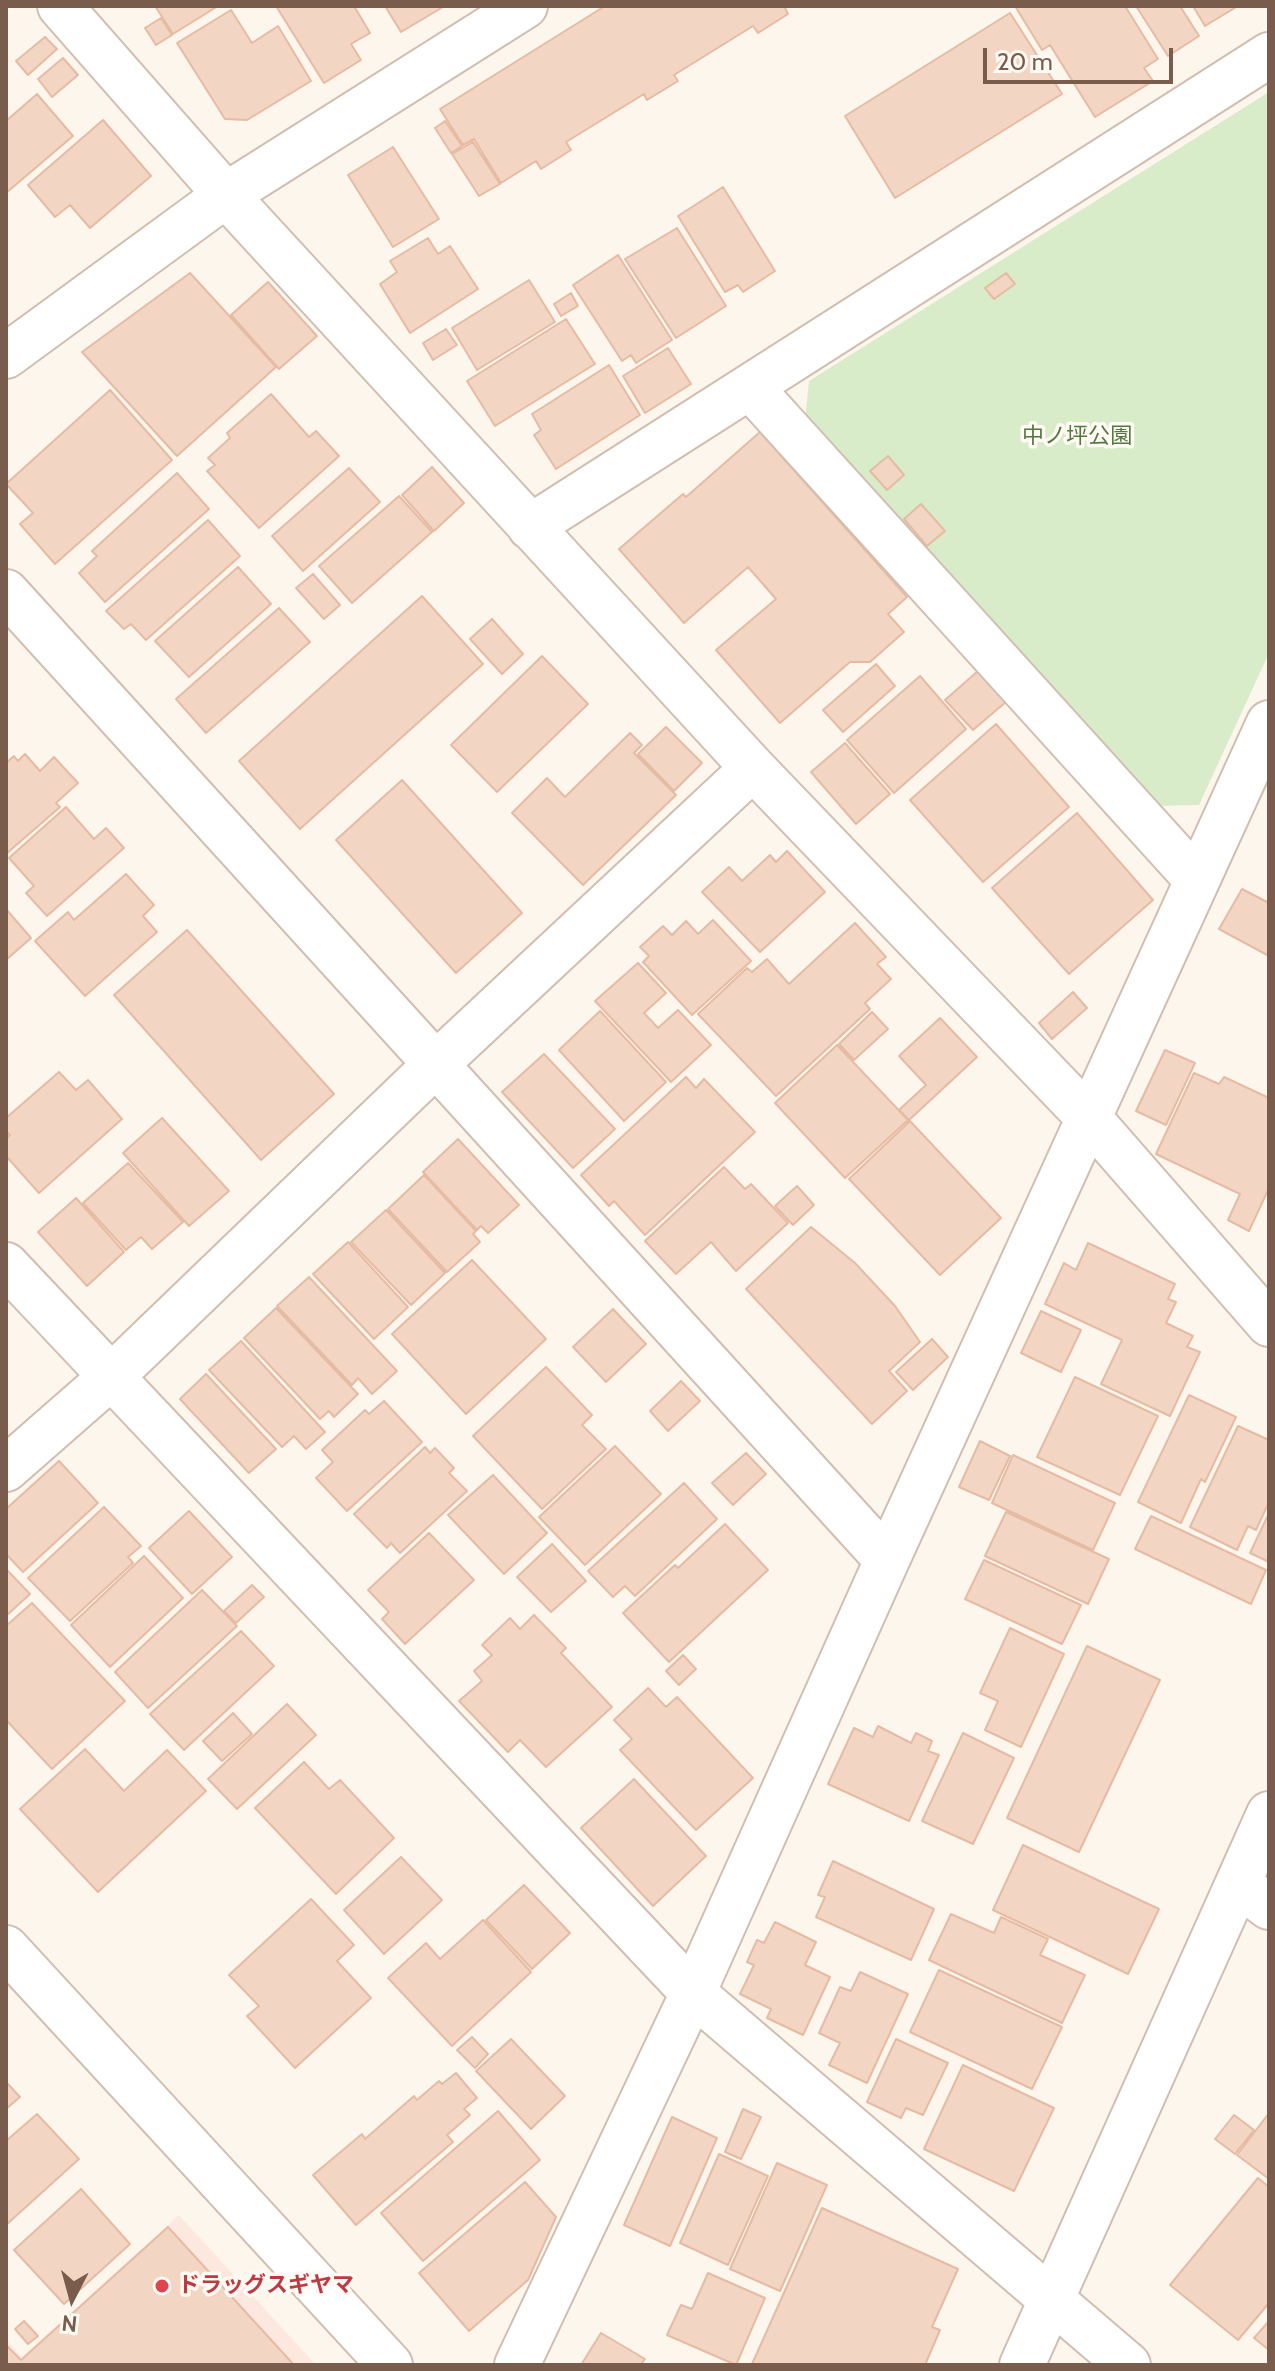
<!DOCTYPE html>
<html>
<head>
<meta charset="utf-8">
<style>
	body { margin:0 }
	#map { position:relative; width:1275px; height:2371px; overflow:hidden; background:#fdf6ec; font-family:Cabin,sans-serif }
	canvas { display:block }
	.frame { position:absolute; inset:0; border:8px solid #7a5c4d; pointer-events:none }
	.north { position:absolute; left:32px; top:2259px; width:80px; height:80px; -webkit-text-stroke:6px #fffaf3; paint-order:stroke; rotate:186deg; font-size:22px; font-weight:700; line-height:32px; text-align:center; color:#7a5c4d }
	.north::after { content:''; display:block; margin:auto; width:28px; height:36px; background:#7a5c4d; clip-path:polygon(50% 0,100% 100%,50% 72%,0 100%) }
	.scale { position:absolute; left:983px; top:48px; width:190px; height:36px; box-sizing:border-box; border:4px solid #7a5c4d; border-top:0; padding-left:10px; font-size:24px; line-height:28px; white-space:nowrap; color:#7a5c4d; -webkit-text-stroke:6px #fffaf3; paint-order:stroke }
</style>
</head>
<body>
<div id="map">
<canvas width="1275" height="2371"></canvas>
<div class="frame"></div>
<div class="north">N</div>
<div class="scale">20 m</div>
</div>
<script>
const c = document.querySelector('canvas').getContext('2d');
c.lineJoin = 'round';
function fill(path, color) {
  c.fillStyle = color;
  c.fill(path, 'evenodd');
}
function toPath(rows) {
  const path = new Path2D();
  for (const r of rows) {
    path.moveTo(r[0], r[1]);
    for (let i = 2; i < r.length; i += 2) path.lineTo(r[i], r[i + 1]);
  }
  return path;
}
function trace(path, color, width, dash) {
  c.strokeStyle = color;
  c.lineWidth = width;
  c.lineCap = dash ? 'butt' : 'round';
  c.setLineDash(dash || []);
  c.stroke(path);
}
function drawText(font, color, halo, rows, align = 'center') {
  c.font = font + ' Cabin,"Noto Sans JP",sans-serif';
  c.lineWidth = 7;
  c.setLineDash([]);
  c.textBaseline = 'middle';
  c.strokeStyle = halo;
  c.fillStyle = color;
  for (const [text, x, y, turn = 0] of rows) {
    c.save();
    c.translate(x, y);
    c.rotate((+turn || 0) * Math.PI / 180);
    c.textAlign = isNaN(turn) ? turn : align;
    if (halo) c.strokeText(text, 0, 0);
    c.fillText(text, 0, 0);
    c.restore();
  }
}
fill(toPath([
	[179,2215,316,2365,6,2365,6,2340,22,2357]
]), '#fde8e0');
fill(toPath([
	[1269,92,1269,653,1199,805,1154,806,805,420,809,381]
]), '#d8ecc9');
const building = toPath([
	[155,6,218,6,173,34,155,6],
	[276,6,354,6,370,33,351,44,361,60,324,83,276,6],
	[385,6,442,6,443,7,401,32,385,6],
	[605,6,784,6,788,14,758,33,753,26,674,75,678,81,647,100,644,94,566,142,571,150,541,169,536,161,501,183,474,139,463,145,440,109,605,6],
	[1015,6,1125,6,1158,59,1144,68,1153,81,1095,117,1050,45,1042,50,1015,6],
	[1136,6,1180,6,1199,36,1168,56,1136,6],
	[1193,6,1238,6,1205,26,1193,6],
	[231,10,252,43,278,26,311,81,247,120,225,119,177,43,231,10],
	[1010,13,1062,94,895,198,845,116,1010,13],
	[161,18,172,35,156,45,145,28,161,18],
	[45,37,57,49,28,75,16,61,45,37],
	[63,58,78,75,52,97,38,79,63,58],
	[37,94,73,136,6,193,6,121,37,94],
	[103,120,151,176,90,228,70,205,55,217,28,185,103,120],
	[445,121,462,146,451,153,435,128,445,121],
	[473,142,500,184,479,196,452,154,473,142],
	[393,147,439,219,393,247,348,175,393,147],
	[723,187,775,271,743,292,738,285,725,292,678,216,723,187],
	[677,228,726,306,676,338,625,259,677,228],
	[428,238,438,254,450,246,478,289,410,333,380,284,397,272,390,261,428,238],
	[618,255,672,340,636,363,631,355,622,361,573,285,618,255],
	[190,273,276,367,177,456,82,352,190,273],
	[1006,273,1015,284,994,299,985,288,1006,273],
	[529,280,555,322,477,370,452,328,529,280],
	[268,282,317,336,279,369,231,315,268,282],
	[571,293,578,306,561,316,554,304,571,293],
	[566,319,595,364,495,426,467,381,566,319],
	[446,329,457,345,433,360,423,343,446,329],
	[668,348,691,384,645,413,623,376,668,348],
	[609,365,640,415,556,469,534,435,541,430,532,414,609,365],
	[110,390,172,460,55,564,20,524,33,513,6,484,110,390],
	[271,394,309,437,316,431,339,456,259,528,207,471,215,465,208,458,230,438,227,433,271,394],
	[760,432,907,597,888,614,904,632,870,662,850,662,780,723,716,650,776,599,748,567,684,623,619,549,683,494,686,497,760,432],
	[888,456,904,475,887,490,870,471,888,456],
	[432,467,464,503,434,531,402,495,432,467],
	[349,468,380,502,303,571,272,536,349,468],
	[177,473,209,509,105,602,79,573,97,556,92,551,177,473],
	[399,496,432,532,352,603,319,566,399,496],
	[921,504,945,531,927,546,904,519,921,504],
	[208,520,240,556,146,640,131,624,124,629,106,611,208,520],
	[238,567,271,604,189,677,155,641,238,567],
	[313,574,340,605,324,619,296,588,313,574],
	[422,596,483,664,300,829,239,761,422,596],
	[279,608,310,642,206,733,176,699,279,608],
	[492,619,523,654,502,674,470,639,492,619],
	[542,656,588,704,497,792,451,745,542,656],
	[876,664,895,686,843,732,823,710,876,664],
	[979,670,1007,701,973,730,945,700,979,670],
	[920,676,966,729,894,793,847,740,920,676],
	[996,724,1069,807,983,882,910,800,996,724],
	[666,727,702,763,674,791,638,754,666,727],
	[630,733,642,745,634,753,676,795,583,885,512,813,547,778,565,797,630,733],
	[845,743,890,794,856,824,811,772,845,743],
	[25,754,40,771,54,757,78,783,56,803,60,807,6,854,6,763,14,756,18,761,25,754],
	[402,780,522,913,456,973,336,840,402,780],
	[66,807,94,839,106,828,124,848,47,916,26,893,34,886,9,858,66,807],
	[1077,813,1153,900,1069,974,992,888,1077,813],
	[787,851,825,892,760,952,702,892,729,867,742,881,770,855,776,862,787,851],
	[126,874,154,905,143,916,157,932,85,996,35,941,68,912,74,920,126,874],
	[1242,889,1269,903,1269,956,1219,929,1242,889],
	[6,909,31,938,6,960,6,909],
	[713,920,751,961,692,1015,643,962,649,956,640,947,663,926,672,935,686,921,698,934,713,920],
	[855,923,886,957,877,964,891,979,865,1003,870,1009,776,1096,698,1014,747,968,752,972,767,959,789,984,855,923],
	[187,930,334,1094,261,1160,114,995,187,930],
	[638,963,666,993,644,1013,658,1028,678,1010,711,1045,671,1082,595,1001,638,963],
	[1073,992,1087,1008,1052,1039,1039,1023,1073,992],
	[600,1011,666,1082,624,1121,559,1050,600,1011],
	[872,1012,888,1029,854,1060,839,1044,872,1012],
	[940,1018,977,1057,909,1120,899,1110,926,1085,899,1056,940,1018],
	[837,1045,908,1120,845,1178,775,1103,837,1045],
	[1165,1050,1195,1063,1166,1125,1136,1111,1165,1050],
	[544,1054,615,1129,573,1168,502,1092,544,1054],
	[59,1072,76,1090,88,1080,122,1119,39,1193,6,1156,6,1139,10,1135,6,1131,6,1118,59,1072],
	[1194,1073,1219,1084,1224,1077,1269,1098,1269,1188,1249,1231,1228,1220,1240,1194,1156,1154,1194,1073],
	[686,1077,696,1088,704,1079,755,1132,645,1235,614,1201,609,1206,581,1175,686,1077],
	[162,1118,229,1191,189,1226,123,1153,162,1118],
	[910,1121,1001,1218,940,1275,849,1179,910,1121],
	[458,1139,519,1205,488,1233,481,1226,477,1230,423,1172,458,1139],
	[128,1163,183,1222,152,1249,141,1237,126,1250,83,1203,128,1163],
	[724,1167,745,1189,751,1184,788,1223,736,1271,711,1242,676,1274,645,1241,724,1167],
	[424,1175,476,1231,473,1234,480,1242,447,1272,388,1209,424,1175],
	[797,1186,814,1205,793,1225,775,1206,797,1186],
	[76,1198,124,1252,87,1286,38,1232,76,1198],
	[386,1210,445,1273,411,1305,351,1242,386,1210],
	[811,1227,855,1263,895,1306,920,1342,889,1371,907,1391,872,1424,746,1289,811,1227],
	[348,1242,408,1307,374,1339,313,1274,348,1242],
	[1088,1243,1175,1284,1168,1299,1176,1302,1166,1323,1193,1336,1187,1347,1200,1352,1170,1416,1101,1384,1122,1340,1045,1304,1064,1263,1076,1270,1088,1243],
	[472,1260,546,1339,466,1414,392,1334,472,1260],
	[309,1277,397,1371,372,1394,358,1378,352,1385,277,1306,309,1277],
	[276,1308,358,1394,334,1417,329,1411,320,1419,244,1338,276,1308],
	[613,1309,646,1344,606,1382,573,1347,613,1309],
	[1041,1311,1081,1330,1061,1372,1021,1353,1041,1311],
	[932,1339,948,1357,913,1390,896,1372,932,1339],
	[241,1341,325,1432,306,1449,294,1436,282,1447,209,1370,241,1341],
	[546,1367,592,1415,582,1425,606,1449,542,1509,473,1436,546,1367],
	[206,1374,276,1449,249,1473,180,1399,206,1374],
	[1075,1377,1158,1416,1120,1495,1037,1457,1075,1377],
	[681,1381,700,1401,668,1431,650,1411,681,1381],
	[1189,1395,1236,1417,1205,1482,1201,1479,1181,1523,1138,1502,1189,1395],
	[384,1401,422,1442,347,1511,316,1478,333,1462,322,1450,365,1410,369,1414,384,1401],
	[1238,1426,1269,1440,1269,1502,1256,1530,1248,1526,1237,1550,1190,1527,1238,1426],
	[980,1441,1010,1456,989,1500,959,1487,980,1441],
	[615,1446,661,1494,585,1565,539,1517,615,1446],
	[425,1447,430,1453,435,1448,454,1468,449,1473,467,1491,400,1553,391,1543,387,1548,354,1514,425,1447],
	[746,1453,766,1474,733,1505,712,1483,746,1453],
	[1013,1455,1115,1503,1093,1550,992,1503,1013,1455],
	[59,1461,98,1503,23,1572,6,1554,6,1509,59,1461],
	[493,1475,547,1533,504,1574,448,1515,493,1475],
	[684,1483,717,1519,635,1596,625,1586,613,1597,588,1571,684,1483],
	[104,1507,141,1546,128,1557,133,1563,70,1621,28,1578,104,1507],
	[189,1511,232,1557,192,1594,149,1548,189,1511],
	[1006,1512,1109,1559,1088,1604,985,1556,1006,1512],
	[1269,1513,1269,1562,1250,1553,1269,1513],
	[1151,1516,1266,1570,1251,1604,1135,1549,1151,1516],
	[725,1524,768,1570,669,1662,623,1613,675,1565,678,1568,725,1524],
	[429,1533,474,1580,405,1644,382,1619,389,1612,368,1590,429,1533],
	[552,1544,586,1581,551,1612,517,1577,552,1544],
	[144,1556,183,1598,110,1667,71,1625,144,1556],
	[984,1560,1081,1605,1062,1644,965,1599,984,1560],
	[6,1569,30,1594,6,1616,6,1569],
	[252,1585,264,1597,236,1623,224,1611,252,1585],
	[202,1590,237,1626,148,1708,115,1672,202,1590],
	[32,1603,125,1701,52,1769,6,1720,6,1626,32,1603],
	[534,1615,566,1648,561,1653,612,1707,546,1767,520,1740,508,1752,459,1701,482,1681,474,1671,492,1655,482,1645,510,1618,520,1629,534,1615],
	[1010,1628,1064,1654,1021,1747,985,1730,998,1701,980,1693,1010,1628],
	[241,1631,274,1666,184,1750,150,1714,241,1631],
	[1087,1646,1160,1680,1079,1852,1007,1818,1087,1646],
	[683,1655,696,1669,679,1685,666,1671,683,1655],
	[648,1688,666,1707,677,1697,753,1778,696,1830,620,1750,632,1739,614,1720,648,1688],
	[287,1704,316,1735,237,1809,208,1779,287,1704],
	[233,1713,252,1734,222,1761,203,1741,233,1713],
	[878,1726,911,1743,916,1733,932,1741,928,1751,939,1755,909,1821,828,1784,854,1728,873,1737,878,1726],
	[963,1733,1014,1758,973,1844,922,1821,963,1733],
	[85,1749,124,1791,167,1750,206,1791,98,1892,20,1809,85,1749],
	[304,1762,329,1789,340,1780,394,1838,336,1894,255,1808,304,1762],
	[634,1779,706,1856,653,1906,581,1828,634,1779],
	[1023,1845,1159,1909,1128,1974,993,1910,1023,1845],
	[401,1857,442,1900,384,1954,344,1910,401,1857],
	[833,1861,934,1909,911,1960,816,1917,825,1897,818,1895,833,1861],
	[524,1885,570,1933,532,1969,486,1920,524,1885],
	[311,1899,354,1945,337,1961,371,1998,295,2068,247,2016,259,2006,229,1975,311,1899],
	[951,1914,994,1933,1001,1917,1048,1939,1040,1955,1085,1975,1062,2023,929,1960,951,1914],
	[483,1920,531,1972,452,2046,388,1978,426,1943,440,1959,483,1920],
	[775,1922,816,1942,805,1965,830,1977,803,2035,767,2018,771,2009,740,1994,754,1965,747,1962,757,1940,764,1943,775,1922],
	[939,1970,1062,2027,1032,2089,910,2032,939,1970],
	[860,1972,908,1994,867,2083,829,2065,840,2043,819,2033,840,1987,851,1991,860,1972],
	[472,2037,488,2054,475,2068,457,2050,472,2037],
	[511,2039,565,2096,531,2129,476,2071,511,2039],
	[896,2039,948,2063,923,2115,906,2108,901,2118,867,2102,896,2039],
	[963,2065,1054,2108,1014,2191,924,2149,963,2065],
	[456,2073,477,2098,464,2109,470,2115,447,2135,453,2142,356,2225,313,2175,362,2134,365,2139,414,2096,417,2100,439,2081,442,2084,456,2073],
	[6,2082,20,2097,6,2109,6,2082],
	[743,2109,761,2117,741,2159,725,2152,743,2109],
	[498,2111,540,2160,423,2261,381,2213,498,2111],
	[1269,2113,1269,2179,1237,2155,1269,2113],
	[37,2114,79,2159,6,2225,6,2141,37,2114],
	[1234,2115,1254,2130,1235,2154,1215,2139,1234,2115],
	[672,2117,717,2138,670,2246,624,2225,672,2117],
	[719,2154,768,2176,728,2265,680,2243,719,2154],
	[777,2163,827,2185,780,2291,730,2269,777,2163],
	[1258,2178,1269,2187,1269,2303,1238,2340,1170,2285,1258,2178],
	[525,2182,556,2217,528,2280,469,2331,419,2273,525,2182],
	[81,2189,130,2244,64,2304,14,2250,81,2189],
	[822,2208,958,2269,932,2327,940,2330,925,2365,752,2364,822,2208],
	[168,2227,294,2365,6,2365,6,2345,21,2360,168,2227],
	[708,2273,765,2298,736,2365,667,2335,681,2305,692,2309,708,2273],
	[24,2321,38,2336,28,2344,15,2329,24,2321],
	[1269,2321,1269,2350,1254,2338,1269,2321],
	[601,2333,645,2359,642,2363,645,2365,581,2365,601,2333]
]);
fill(building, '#f3d5c3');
trace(building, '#e6bba3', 2);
const minor = toPath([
	[60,6,226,195,753,768,1089,1118,1269,1324],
	[6,356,226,195,525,6],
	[750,387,1197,880],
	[530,527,1269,55],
	[6,592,887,1560],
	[6,1265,693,1993,1128,2365],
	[6,1469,111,1377,435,1065,753,768],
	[1238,1884,1269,1907],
	[517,2365,693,1993,887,1560,1269,723]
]);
const tertiary = toPath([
	[6,1948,390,2365],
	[1022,2365,1269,1814]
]);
trace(minor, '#d1beb0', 48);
trace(tertiary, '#d1beb0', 48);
trace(minor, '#fff', 44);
trace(tertiary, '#fff', 44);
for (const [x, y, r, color] of [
	[162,2286,8,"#e0444e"]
]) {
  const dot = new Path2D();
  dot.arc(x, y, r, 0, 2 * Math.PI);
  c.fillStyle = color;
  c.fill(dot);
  trace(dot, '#fffaf3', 3);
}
drawText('22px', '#537a41', '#fffaf3', [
	["中ノ坪公園",1077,437]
]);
drawText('bold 22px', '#be3a42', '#fffaf3', [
	["ドラッグスギヤマ",178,2286]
], 'left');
</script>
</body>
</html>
